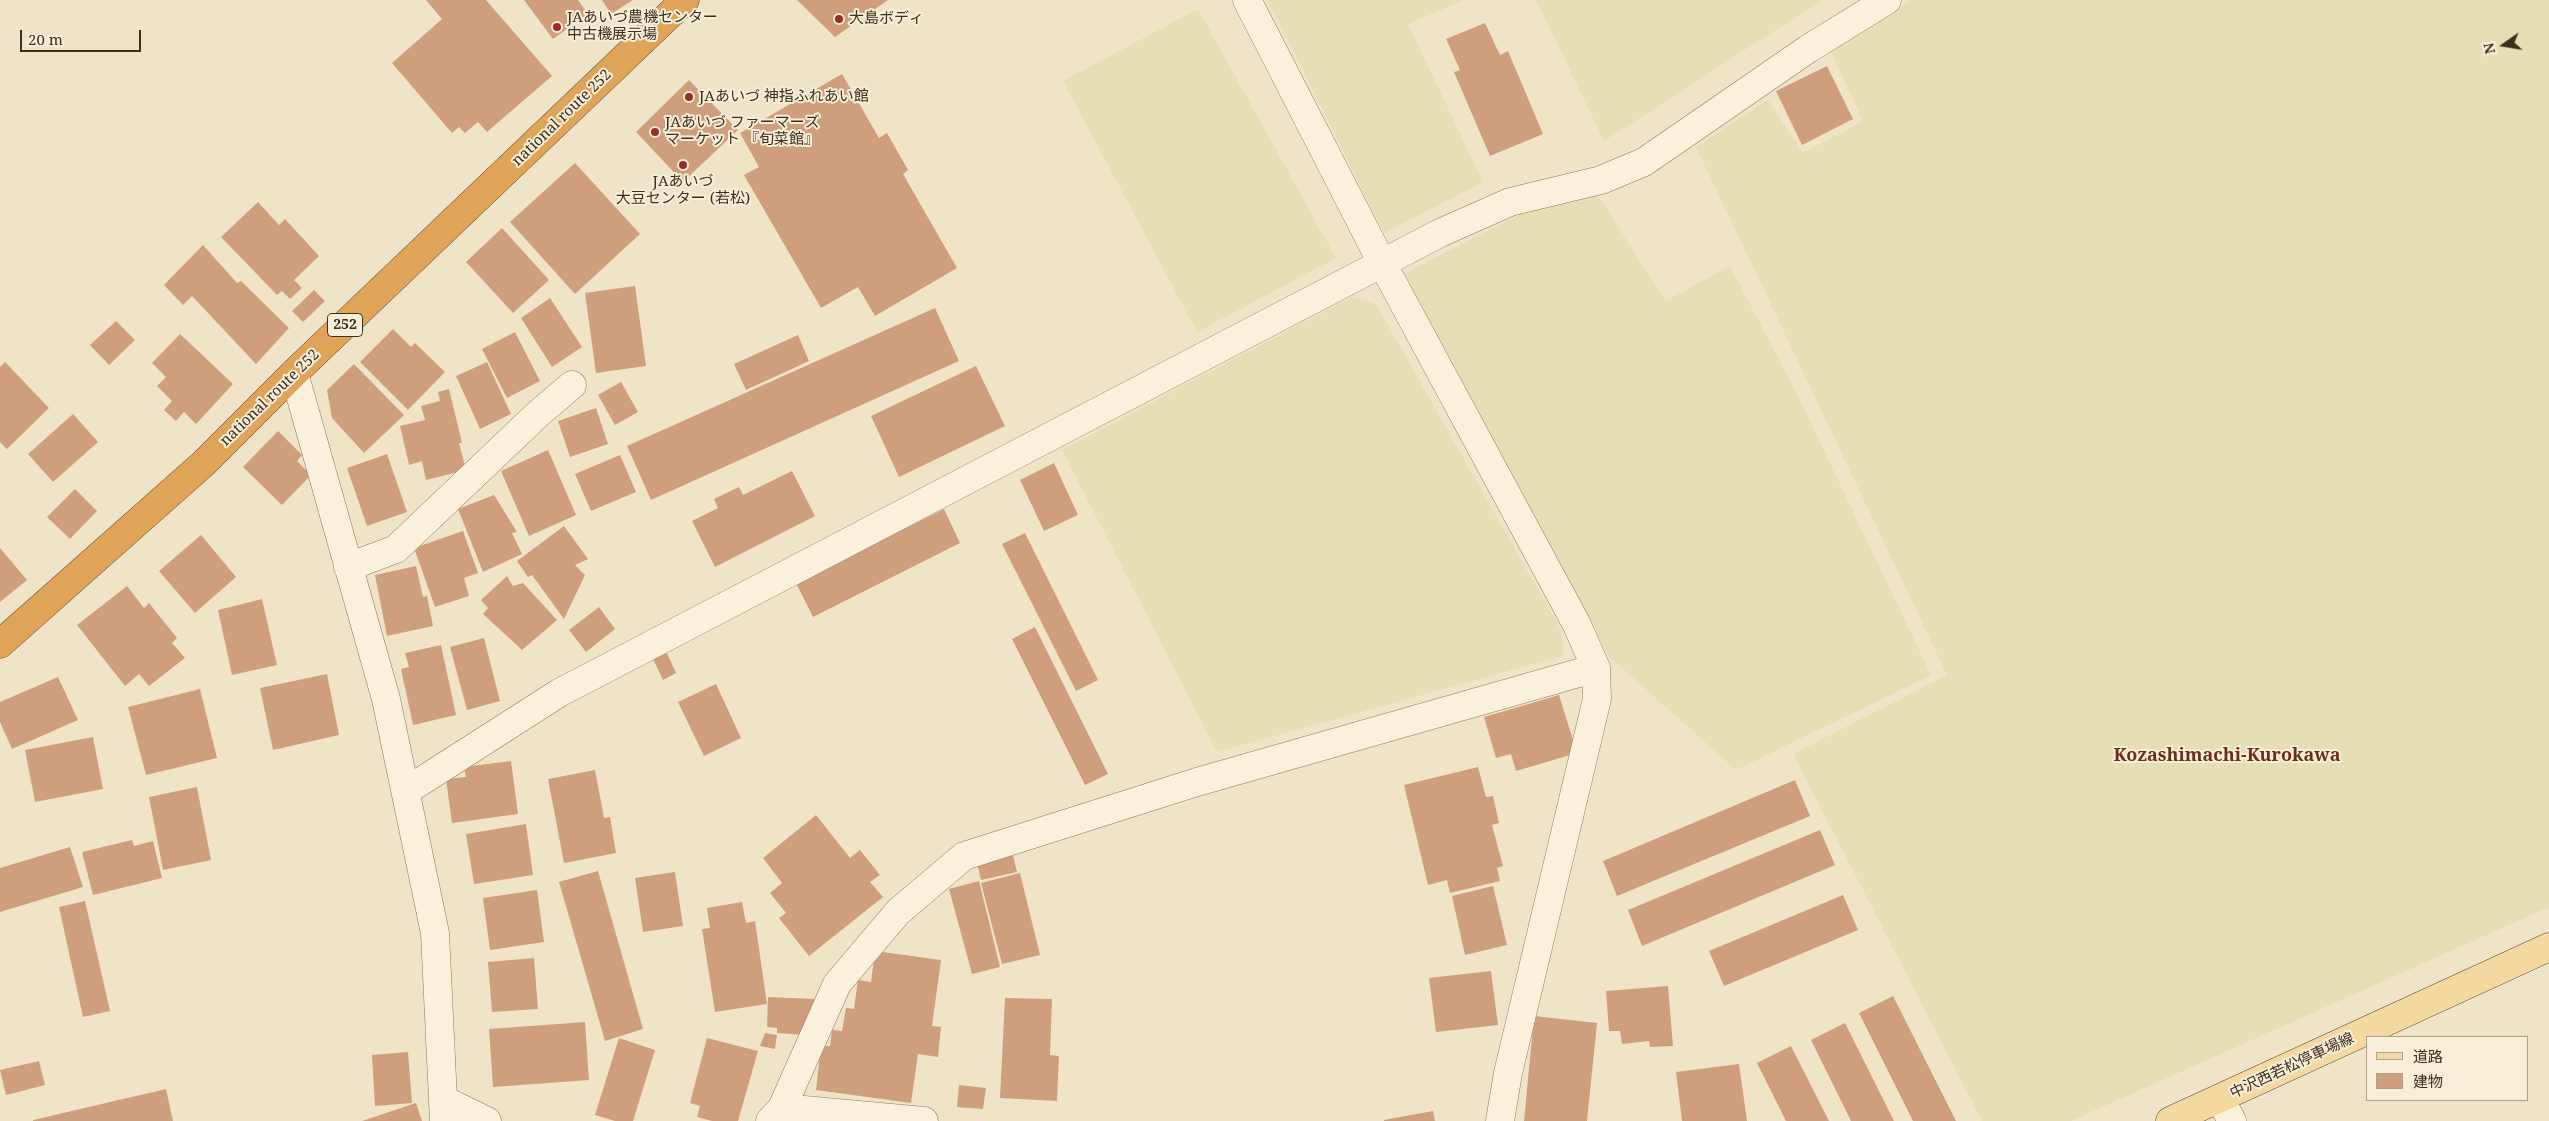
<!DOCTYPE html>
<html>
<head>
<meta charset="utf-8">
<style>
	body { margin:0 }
	#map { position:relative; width:2549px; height:1121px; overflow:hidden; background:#f0e4c8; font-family:"Noto Serif","Noto Sans JP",serif }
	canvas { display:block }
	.legend { position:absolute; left:2366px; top:1036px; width:162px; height:65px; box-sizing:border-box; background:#f7eed8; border:1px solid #ada18e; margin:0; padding:6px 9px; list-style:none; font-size:15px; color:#3d2e20 }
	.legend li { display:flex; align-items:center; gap:10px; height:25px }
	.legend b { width:25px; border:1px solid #ada18e }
	.north { position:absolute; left:2479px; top:20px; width:50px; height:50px; -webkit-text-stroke:4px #f7eed8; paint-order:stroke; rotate:257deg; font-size:14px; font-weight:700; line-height:20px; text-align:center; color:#3d2e20 }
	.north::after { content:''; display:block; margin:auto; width:18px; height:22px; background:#3d2e20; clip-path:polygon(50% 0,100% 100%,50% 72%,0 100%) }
	.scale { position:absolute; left:20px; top:30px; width:121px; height:22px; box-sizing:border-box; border:2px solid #3d2e20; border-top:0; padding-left:6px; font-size:15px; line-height:18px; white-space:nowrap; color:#3d2e20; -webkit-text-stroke:4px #f7eed8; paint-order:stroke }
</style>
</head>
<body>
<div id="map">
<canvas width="2549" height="1121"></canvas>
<ul class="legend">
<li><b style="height:6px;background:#f3d9a0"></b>道路</li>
<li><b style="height:14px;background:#cf9f7d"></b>建物</li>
</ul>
<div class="north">N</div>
<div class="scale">20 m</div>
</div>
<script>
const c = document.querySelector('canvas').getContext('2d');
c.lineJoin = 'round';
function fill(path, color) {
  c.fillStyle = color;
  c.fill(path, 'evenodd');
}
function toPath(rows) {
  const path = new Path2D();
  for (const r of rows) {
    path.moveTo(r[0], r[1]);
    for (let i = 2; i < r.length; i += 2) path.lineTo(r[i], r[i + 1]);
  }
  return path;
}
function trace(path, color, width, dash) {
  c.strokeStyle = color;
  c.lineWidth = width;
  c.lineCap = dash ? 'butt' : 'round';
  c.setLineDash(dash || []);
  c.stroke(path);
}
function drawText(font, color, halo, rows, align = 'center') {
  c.font = font + ' "Noto Serif","Noto Sans JP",serif';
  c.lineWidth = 4;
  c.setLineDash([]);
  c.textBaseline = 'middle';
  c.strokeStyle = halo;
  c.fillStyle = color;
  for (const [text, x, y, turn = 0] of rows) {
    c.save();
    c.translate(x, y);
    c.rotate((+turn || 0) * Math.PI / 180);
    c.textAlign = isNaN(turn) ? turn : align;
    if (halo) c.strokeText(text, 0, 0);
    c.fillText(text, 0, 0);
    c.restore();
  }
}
fill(toPath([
	[1268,0,1464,0,1408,24,1483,182,1384,233],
	[1536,0,1822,0,1604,141],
	[1912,0,2549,0,2549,907,2071,1121,1982,1121,1793,754,1947,675,1696,147,1768,100,1803,153,1863,121,1829,48],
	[1198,9,1336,258,1197,332,1063,81],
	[1597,194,1666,301,1730,266,1797,394,1931,675,1736,770,1609,656,1402,275,1522,213],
	[1352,297,1376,304,1562,632,1562,656,1217,752,1062,450]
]), '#e6deb5');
fill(toPath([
	[426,0,486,0,552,76,487,132,478,122,465,133,459,127,452,133,392,63,442,19],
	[524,0,578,0,588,14,553,39],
	[602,0,633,0,611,14],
	[797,0,888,0,835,37],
	[1485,23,1500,55,1508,51,1543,134,1490,156,1454,72,1460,70,1446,39],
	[1827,66,1853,119,1802,145,1776,91],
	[842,74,879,138,887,133,908,170,903,174,957,268,875,316,858,287,821,308,744,175,759,167,740,133],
	[689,80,738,130,683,182,636,132],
	[575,163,640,234,575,294,510,222],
	[258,202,279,225,285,219,319,256,294,280,302,288,290,299,282,291,277,295,221,237],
	[502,228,549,280,513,313,466,262],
	[203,245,237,283,241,281,289,328,256,364,192,296,183,305,164,285],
	[635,286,646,366,596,373,585,293],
	[314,290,325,301,303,322,292,311],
	[550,298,582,347,552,367,521,318],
	[935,308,959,361,651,500,627,446],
	[116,321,135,340,109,365,90,345],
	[393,329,411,347,415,343,445,372,408,410,360,362],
	[515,332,540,381,507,398,482,349],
	[180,334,233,384,196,424,184,412,176,421,164,410,172,401,157,386,166,377,152,363],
	[798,335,809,361,746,390,734,364],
	[5,362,49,408,7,449,0,442,0,367],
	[487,362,511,414,480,429,456,376],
	[354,364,404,415,364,453,332,418,327,390],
	[976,366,1005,426,899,477,871,416],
	[621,382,638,412,615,425,598,395],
	[449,389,462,443,459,443,466,470,426,480,422,461,409,465,400,426,425,420,421,406,440,401,438,392],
	[596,408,608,444,570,457,558,421],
	[73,414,98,442,53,482,28,454],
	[278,431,302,455,297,461,311,475,282,505,243,467],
	[548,450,576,515,529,536,501,471],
	[387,454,407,512,367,526,347,468],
	[620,455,636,492,591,511,575,474],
	[1054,463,1078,515,1044,531,1020,480],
	[792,471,815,516,715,567,692,521,718,508,714,499,739,487,743,495],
	[75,489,97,511,70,539,47,517],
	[494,495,517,532,512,533,522,554,483,572,458,509],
	[944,509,960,543,813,617,796,583],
	[564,526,588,559,575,565,585,575,564,619,532,575,528,577,517,561],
	[463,531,478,573,464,578,469,596,435,607,414,548],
	[1025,533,1098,680,1076,691,1002,544],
	[201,535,236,577,195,613,159,571],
	[0,548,27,580,0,602],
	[416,566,423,597,427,596,433,626,387,636,375,575],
	[507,576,513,586,523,583,557,620,522,650,483,614,488,608,481,600],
	[127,586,144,608,149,603,177,638,172,643,185,658,149,686,139,674,125,686,77,625],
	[262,599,277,665,232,675,218,610],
	[599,607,615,629,586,652,569,630],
	[1035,627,1108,774,1085,785,1012,639],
	[484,638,500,701,467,710,450,647],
	[441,645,456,715,413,725,401,669,409,667,405,653],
	[666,651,676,673,663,680,652,657],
	[327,674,339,735,273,750,260,688],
	[58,677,78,720,12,749,0,722,0,702],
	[716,684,741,738,704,756,678,702],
	[200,689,217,758,146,775,128,707],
	[1559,695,1577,753,1516,771,1511,754,1496,758,1484,717],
	[93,737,103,789,35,802,25,750],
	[511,761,518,814,452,823,446,779,466,777,464,767],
	[1478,767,1486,797,1493,796,1499,823,1492,825,1503,866,1497,868,1500,881,1450,893,1447,880,1428,885,1404,785],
	[595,770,604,818,610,817,616,853,564,863,548,779],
	[1795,780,1810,816,1617,896,1603,861],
	[197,787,211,860,163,870,149,797],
	[816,815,850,858,860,850,880,875,870,882,883,897,809,956,779,918,786,913,770,893,782,883,763,858],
	[526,824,533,875,474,884,466,834],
	[1820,830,1835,865,1642,946,1628,910],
	[132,840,134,846,153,841,162,878,93,895,82,852],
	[70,847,83,887,0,912,0,868],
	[1012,851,1017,872,981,880,976,859],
	[598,871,643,1029,605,1041,559,882],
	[675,872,683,926,643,932,635,878],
	[1020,873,1040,955,1002,964,981,883],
	[979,881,1000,967,972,974,949,889],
	[1493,886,1507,945,1465,955,1452,896],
	[537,890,544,942,490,950,483,898],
	[1843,895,1858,930,1724,986,1709,951],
	[85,901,110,1011,83,1017,59,907],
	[742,902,746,923,755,921,767,1004,715,1012,702,929,710,928,707,908],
	[875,951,941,960,932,1026,941,1027,938,1057,918,1054,911,1103,816,1090,821,1046,830,1046,832,1030,842,1031,846,1008,854,1009,858,980,871,982],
	[534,958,538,1009,492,1012,488,962],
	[1491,971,1498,1025,1436,1032,1429,978],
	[1668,986,1673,1046,1650,1047,1649,1041,1622,1044,1620,1031,1609,1031,1606,991],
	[1893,996,1956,1121,1913,1121,1859,1013],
	[768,997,815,999,806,1035,777,1033,777,1028,767,1027],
	[1005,998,1052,999,1050,1055,1059,1056,1057,1101,1000,1098],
	[1534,1016,1597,1023,1587,1121,1524,1121],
	[585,1022,589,1080,493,1087,489,1029],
	[1845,1023,1894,1121,1851,1121,1811,1040],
	[765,1033,777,1035,775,1049,760,1046],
	[619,1038,655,1050,633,1121,615,1121,595,1115],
	[707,1038,758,1051,738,1121,712,1121,697,1117,700,1106,690,1103],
	[1791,1046,1829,1121,1786,1121,1757,1063],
	[408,1052,412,1103,375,1106,372,1055],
	[39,1061,45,1085,6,1095,0,1070],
	[1739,1064,1747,1121,1682,1121,1676,1072],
	[959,1085,986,1088,983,1109,957,1107],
	[166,1089,173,1121,33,1121,33,1120],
	[416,1103,422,1121,362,1121],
	[1433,1111,1435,1121,1384,1121,1384,1120]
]), '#cf9f7d');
const minor = toPath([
	[1247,0,1382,263,1577,625,1596,668,1597,699,1508,1073,1500,1121],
	[294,373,386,699,435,933,444,1121],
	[348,567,396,549,539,413,572,385],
	[406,791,559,693,1440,233,1510,202,1601,180,1644,162,1808,49,1887,0],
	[2220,1099,2232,1121],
	[444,1100,487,1121],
	[782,1108,924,1121],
	[770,1121,782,1108,837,984,898,912,964,856,1197,782,1596,668]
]);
const major = toPath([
	[2170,1121,2549,947]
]);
const highway = toPath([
	[0,644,204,463,294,373,685,0]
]);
trace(minor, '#8d765c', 29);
trace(major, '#5b4430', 29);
trace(highway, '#5b4430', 29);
trace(minor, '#faf1dc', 28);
trace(major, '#f3d9a0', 28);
trace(highway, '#e0a458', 28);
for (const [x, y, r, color] of [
	[839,19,5,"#9e2a2b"],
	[557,27,5,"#9e2a2b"],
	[689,97,5,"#9e2a2b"],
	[655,132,5,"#9e2a2b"],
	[683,165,5,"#9e2a2b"]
]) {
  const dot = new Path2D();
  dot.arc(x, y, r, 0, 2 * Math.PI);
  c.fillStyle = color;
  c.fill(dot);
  trace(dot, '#f7eed8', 2);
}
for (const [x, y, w] of [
	[345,325,35]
]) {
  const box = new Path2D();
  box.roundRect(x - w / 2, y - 11.5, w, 23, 4);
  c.fillStyle = '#f7eed8';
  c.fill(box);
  trace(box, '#3d2e20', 1);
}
drawText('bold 14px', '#3d2e20', null, [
	["252",345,325]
]);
drawText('15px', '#3d2e20', '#f7eed8', [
	["JAあいづ農機センター",567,18],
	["中古機展示場",567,35],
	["大島ボディ",849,19],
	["JAあいづ 神指ふれあい館",699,97],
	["JAあいづ ファーマーズ",665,123],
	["マーケット 『旬菜館』",665,140],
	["JAあいづ",683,182,"center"],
	["大豆センター (若松)",683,199,"center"]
], 'left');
drawText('15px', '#3d2e20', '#f7eed8', [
	["national route 252",562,118,-44],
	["national route 252",270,398,-44],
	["中沢西若松停車場線",2292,1066,-25]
]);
drawText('bold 18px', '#6b2e1e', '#f7eed8', [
	["Kozashimachi-Kurokawa",2227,756]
]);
</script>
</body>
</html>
